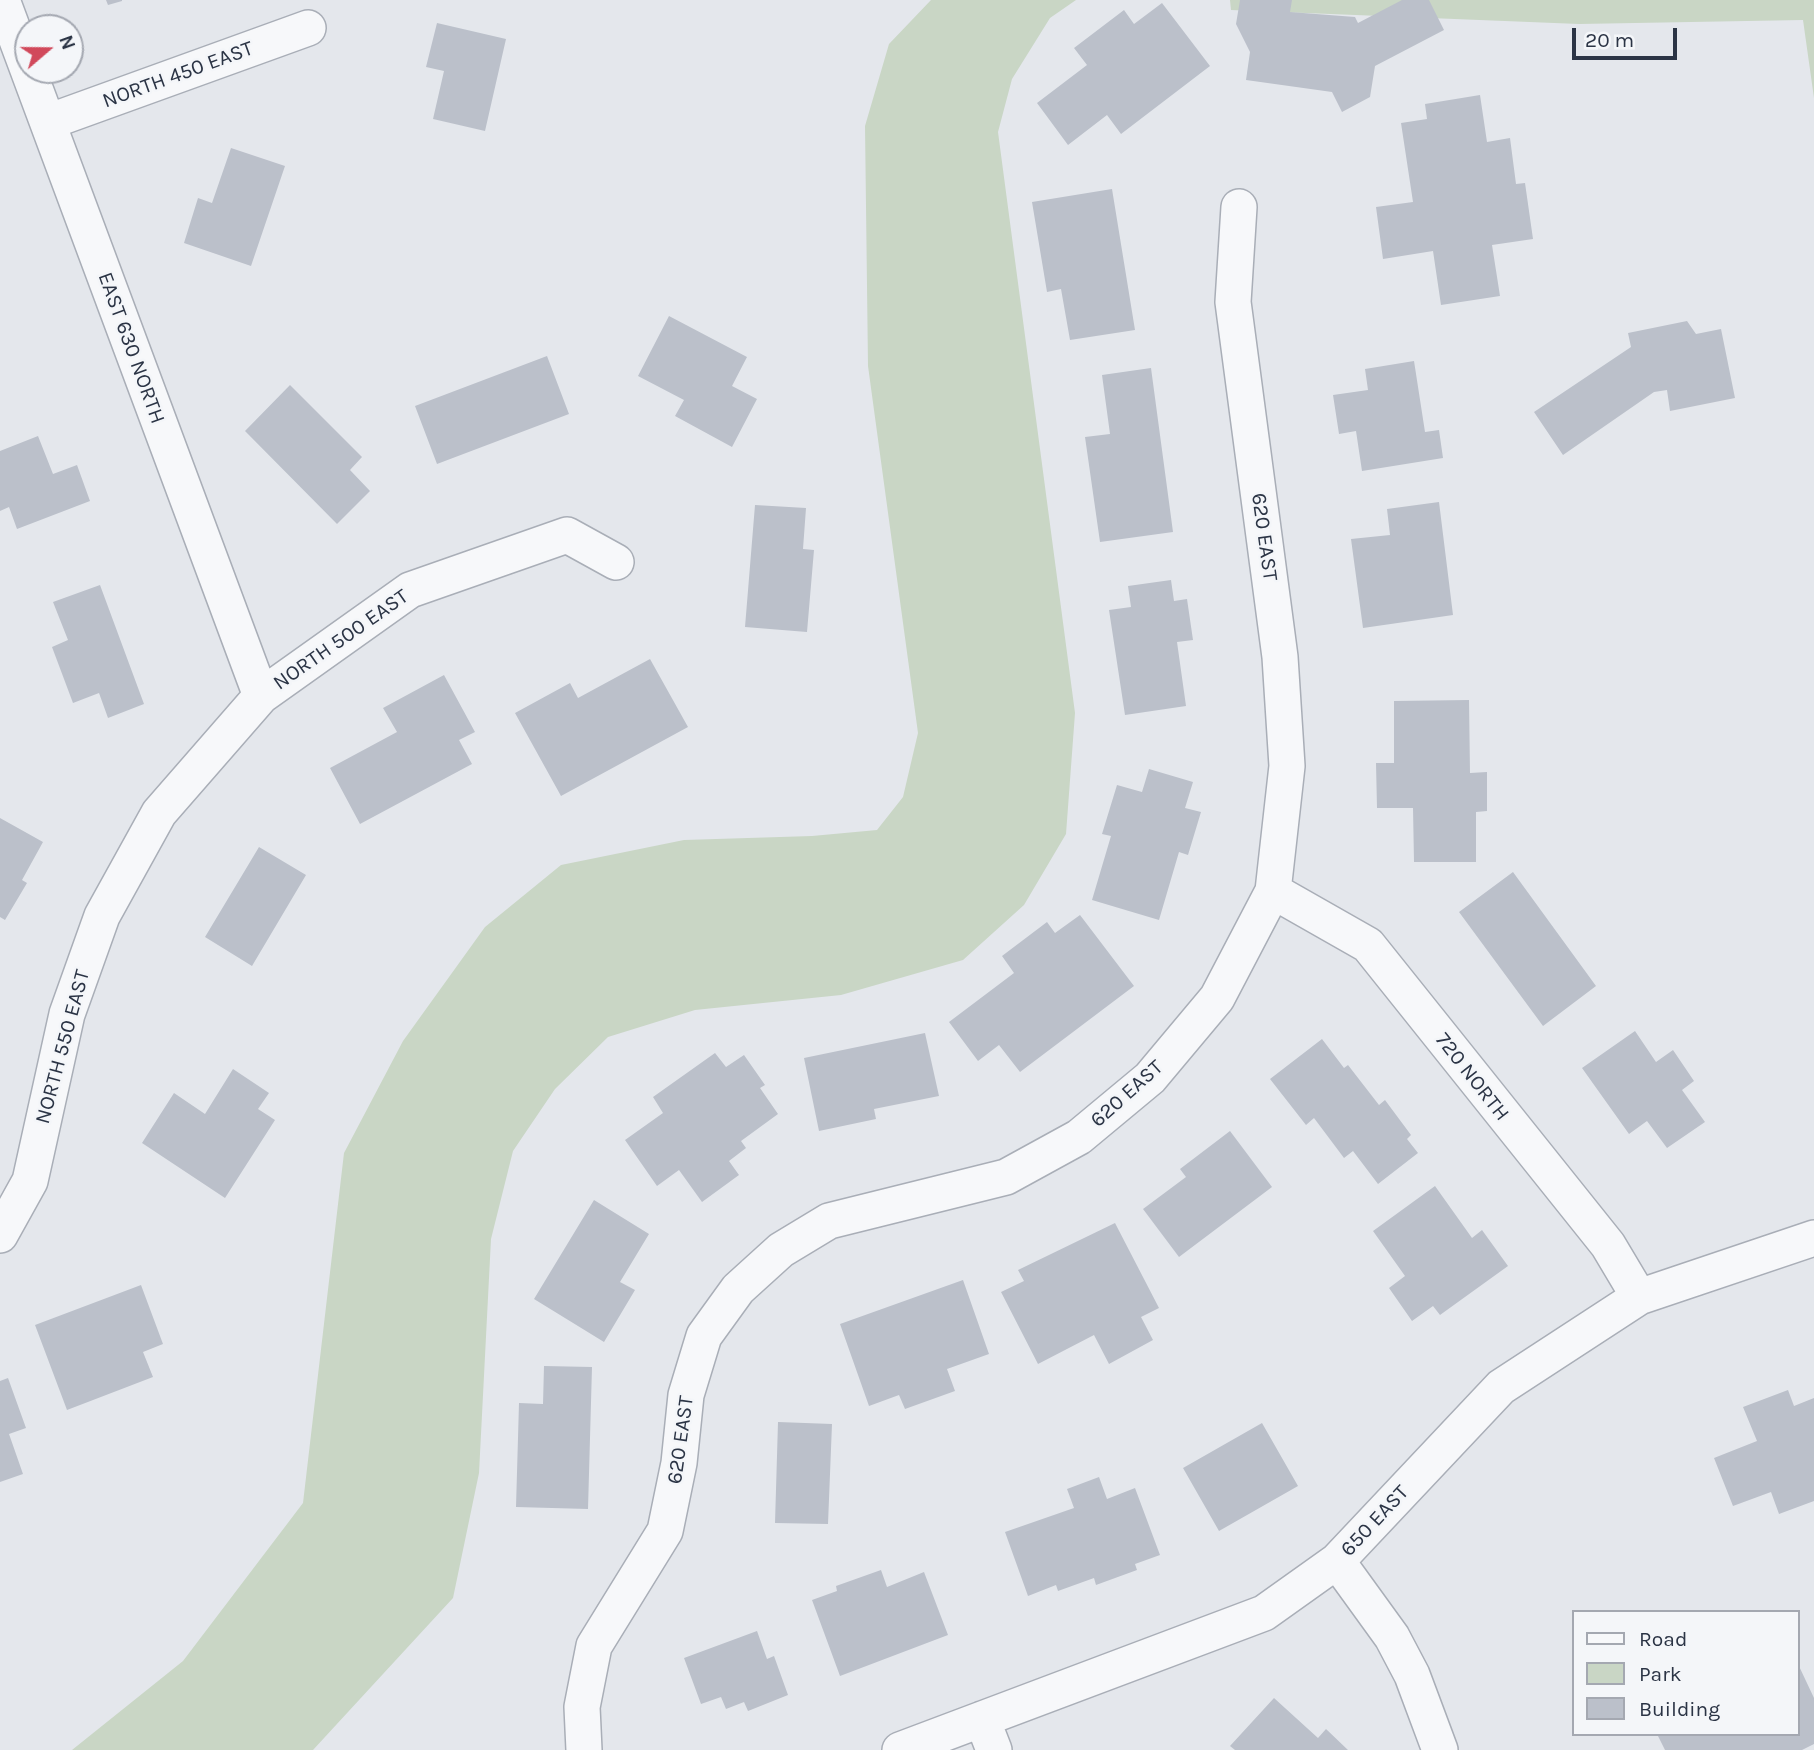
<!DOCTYPE html>
<html>
<head>
<meta charset="utf-8">
<style>
	body { margin:0 }
	#map { position:relative; width:1814px; height:1750px; overflow:hidden; background:#e4e7ec; font-family:Karla,sans-serif }
	canvas { display:block }
	.legend { position:absolute; left:1572px; top:1610px; width:228px; height:126px; box-sizing:border-box; background:#f4f6f9; border:2px solid #a4a8b1; margin:0; padding:9px 12px; list-style:none; font-size:21px; color:#2b3445 }
	.legend li { display:flex; align-items:center; gap:14px; height:35px }
	.legend b { width:35px; border:2px solid #a4a8b1 }
	.north { position:absolute; left:14px; top:14px; width:70px; height:70px; box-sizing:border-box; background:#f4f6f9; border:2px solid #a4a8b1; border-radius:50%; rotate:70deg; font-size:19px; font-weight:700; line-height:28px; text-align:center; color:#2b3445 }
	.north::after { content:''; display:block; margin:auto; width:24px; height:32px; background:#d1495b; clip-path:polygon(50% 0,100% 100%,50% 72%,0 100%) }
	.scale { position:absolute; left:1572px; top:28px; width:105px; height:32px; box-sizing:border-box; border:4px solid #2b3445; border-top:0; padding-left:9px; font-size:21px; line-height:24px; white-space:nowrap; color:#2b3445; -webkit-text-stroke:5px #f4f6f9; paint-order:stroke }
</style>
</head>
<body>
<div id="map">
<canvas width="1814" height="1750"></canvas>
<ul class="legend">
<li><b style="height:9px;background:#f7f8fa"></b>Road</li>
<li><b style="height:19px;background:#c9d6c5"></b>Park</li>
<li><b style="height:19px;background:#bbc0ca"></b>Building</li>
</ul>
<div class="north">N</div>
<div class="scale">20 m</div>
</div>
<script>
const c = document.querySelector('canvas').getContext('2d');
c.lineJoin = 'round';
function fill(path, color) {
  c.fillStyle = color;
  c.fill(path, 'evenodd');
}
function toPath(rows) {
  const path = new Path2D();
  for (const r of rows) {
    path.moveTo(r[0], r[1]);
    for (let i = 2; i < r.length; i += 2) path.lineTo(r[i], r[i + 1]);
  }
  return path;
}
function trace(path, color, width, dash) {
  c.strokeStyle = color;
  c.lineWidth = width;
  c.lineCap = dash ? 'butt' : 'round';
  c.setLineDash(dash || []);
  c.stroke(path);
}
function drawText(font, color, halo, rows, align = 'center') {
  c.font = font + ' Karla,sans-serif';
  c.lineWidth = 5;
  c.setLineDash([]);
  c.textBaseline = 'middle';
  c.strokeStyle = halo;
  c.fillStyle = color;
  for (const [text, x, y, turn = 0] of rows) {
    c.save();
    c.translate(x, y);
    c.rotate((+turn || 0) * Math.PI / 180);
    c.textAlign = isNaN(turn) ? turn : align;
    if (halo) c.strokeText(text, 0, 0);
    c.fillText(text, 0, 0);
    c.restore();
  }
}
fill(toPath([
	[931,0,1076,0,1050,18,1012,79,998,132,1075,713,1066,834,1024,905,963,960,841,995,695,1010,608,1037,555,1089,513,1151,491,1239,479,1473,453,1598,313,1750,72,1750,183,1661,303,1503,344,1153,403,1041,485,927,561,865,684,840,812,836,877,830,903,797,918,733,868,366,865,126,889,44],
	[1230,0,1814,0,1814,98,1803,20,1579,24,1231,10]
]), '#c9d6c5');
fill(toPath([
	[106,0,122,0,122,1,108,5],
	[1240,0,1292,0,1290,12,1355,17,1358,23,1402,0,1429,0,1444,30,1375,66,1370,97,1342,112,1332,92,1246,80,1250,52,1236,24],
	[1162,3,1210,66,1121,134,1107,115,1068,145,1037,103,1087,65,1074,48,1124,10,1134,24],
	[437,23,506,39,485,131,433,119,444,71,426,67],
	[1480,95,1487,142,1510,138,1516,184,1525,183,1533,239,1492,245,1500,296,1441,305,1433,251,1383,259,1376,207,1413,202,1401,123,1427,119,1425,104],
	[231,148,285,166,251,266,184,243,198,198,212,203],
	[1112,189,1135,330,1070,340,1061,289,1047,292,1032,202],
	[669,316,747,357,732,386,757,399,732,447,675,416,684,400,638,376],
	[1687,321,1696,334,1721,329,1735,398,1670,411,1667,390,1654,392,1563,455,1534,412,1631,347,1628,333],
	[547,356,569,414,437,464,415,406],
	[1414,361,1425,432,1439,430,1443,458,1362,471,1356,431,1339,434,1333,395,1368,390,1365,369],
	[1151,368,1173,532,1100,542,1085,437,1110,434,1102,375],
	[290,385,362,457,350,470,370,491,337,524,245,431],
	[38,436,53,474,77,465,90,501,17,529,9,507,0,511,0,451],
	[1439,502,1453,615,1363,628,1351,539,1390,535,1387,509],
	[755,505,806,508,803,549,814,550,807,632,745,627],
	[1171,580,1174,601,1187,599,1193,640,1177,642,1186,706,1125,715,1109,610,1131,607,1128,586],
	[100,585,144,704,108,718,99,693,73,703,52,647,68,640,53,602],
	[650,659,688,727,561,796,515,713,570,683,578,698],
	[444,675,475,732,459,740,472,764,360,824,330,768,397,732,383,708],
	[1469,700,1470,773,1487,772,1487,811,1476,812,1476,862,1414,862,1413,808,1377,808,1376,763,1394,763,1394,701],
	[1149,769,1193,782,1185,808,1201,812,1188,855,1179,852,1159,920,1092,900,1111,836,1102,834,1117,785,1142,792],
	[0,818,43,842,22,880,27,883,5,920,0,917],
	[259,847,306,875,252,966,205,937],
	[1513,872,1596,986,1543,1026,1459,912],
	[1080,915,1134,986,1020,1072,999,1045,978,1061,949,1022,1014,973,1002,956,1047,922,1055,933],
	[1635,1031,1656,1062,1673,1050,1694,1081,1682,1090,1705,1122,1667,1148,1647,1121,1629,1134,1582,1068],
	[925,1033,939,1096,874,1109,876,1119,819,1131,804,1058],
	[1322,1039,1344,1068,1348,1065,1379,1105,1385,1100,1411,1135,1407,1139,1418,1153,1378,1184,1353,1151,1344,1158,1314,1118,1306,1125,1270,1079],
	[715,1053,726,1067,744,1055,765,1085,760,1088,778,1114,741,1141,746,1148,729,1161,739,1175,702,1202,679,1170,657,1186,625,1140,663,1113,653,1097],
	[233,1069,269,1093,258,1109,275,1120,225,1198,142,1143,174,1093,205,1114],
	[1230,1131,1272,1187,1179,1257,1143,1209,1186,1177,1180,1169],
	[1435,1186,1472,1238,1482,1230,1508,1266,1440,1315,1433,1306,1412,1321,1389,1288,1405,1276,1373,1231],
	[594,1200,649,1234,620,1282,635,1290,604,1342,534,1299],
	[1115,1223,1159,1308,1141,1317,1153,1340,1109,1364,1094,1335,1038,1364,1001,1292,1024,1281,1018,1270],
	[963,1280,989,1354,947,1369,955,1391,905,1409,899,1395,869,1406,840,1324],
	[141,1285,163,1344,143,1352,153,1377,67,1410,35,1325],
	[544,1366,592,1367,588,1509,516,1507,519,1403,543,1404],
	[8,1378,26,1428,9,1434,23,1474,0,1482,0,1381],
	[1788,1390,1794,1406,1814,1398,1814,1501,1779,1514,1771,1492,1733,1506,1714,1458,1757,1441,1743,1407],
	[778,1422,832,1424,828,1524,775,1523],
	[1262,1423,1298,1486,1219,1531,1183,1468],
	[1099,1477,1107,1499,1135,1488,1160,1555,1135,1564,1137,1570,1096,1585,1094,1578,1058,1591,1056,1585,1028,1596,1005,1532,1074,1508,1067,1489],
	[881,1570,887,1587,924,1572,948,1635,840,1676,812,1600,837,1591,836,1586],
	[757,1631,767,1659,774,1656,788,1695,748,1711,744,1702,726,1709,721,1697,701,1704,684,1658],
	[1798,1664,1814,1698,1814,1744,1802,1750,1665,1750,1657,1734,1798,1734],
	[1274,1698,1318,1738,1326,1729,1348,1750,1235,1750,1230,1746]
]), '#bbc0ca');
const street = toPath([
	[2,0,261,696],
	[48,122,308,28],
	[1273,891,1368,945,1608,1245,1639,1297],
	[0,1235,30,1181,67,1014,102,916,159,813,261,696,410,590,567,535,616,562],
	[1337,1561,1392,1637,1412,1675,1440,1750],
	[982,1719,994,1750],
	[584,1750,582,1707,594,1646,665,1531,679,1463,686,1395,704,1336,738,1289,781,1250,829,1221,1006,1177,1079,1137,1150,1078,1217,998,1273,891,1287,766,1280,657,1233,302,1239,207],
	[900,1750,1264,1613,1337,1561,1501,1387,1639,1297,1814,1238]
]);
trace(street, '#a9aeb7', 38);
trace(street, '#f7f8fa', 35);
drawText('21px', '#2b3445', '#f4f6f9', [
	["NORTH 450 EAST",178,75,-20],
	["EAST 630 NORTH",131,348,70],
	["620 EAST",1264,537,82],
	["NORTH 500 EAST",341,640,-35],
	["NORTH 550 EAST",63,1047,-75],
	["720 NORTH",1472,1077,52],
	["620 EAST",1127,1094,-42],
	["620 EAST",681,1440,-82],
	["650 EAST",1375,1521,-47]
]);
</script>
</body>
</html>
